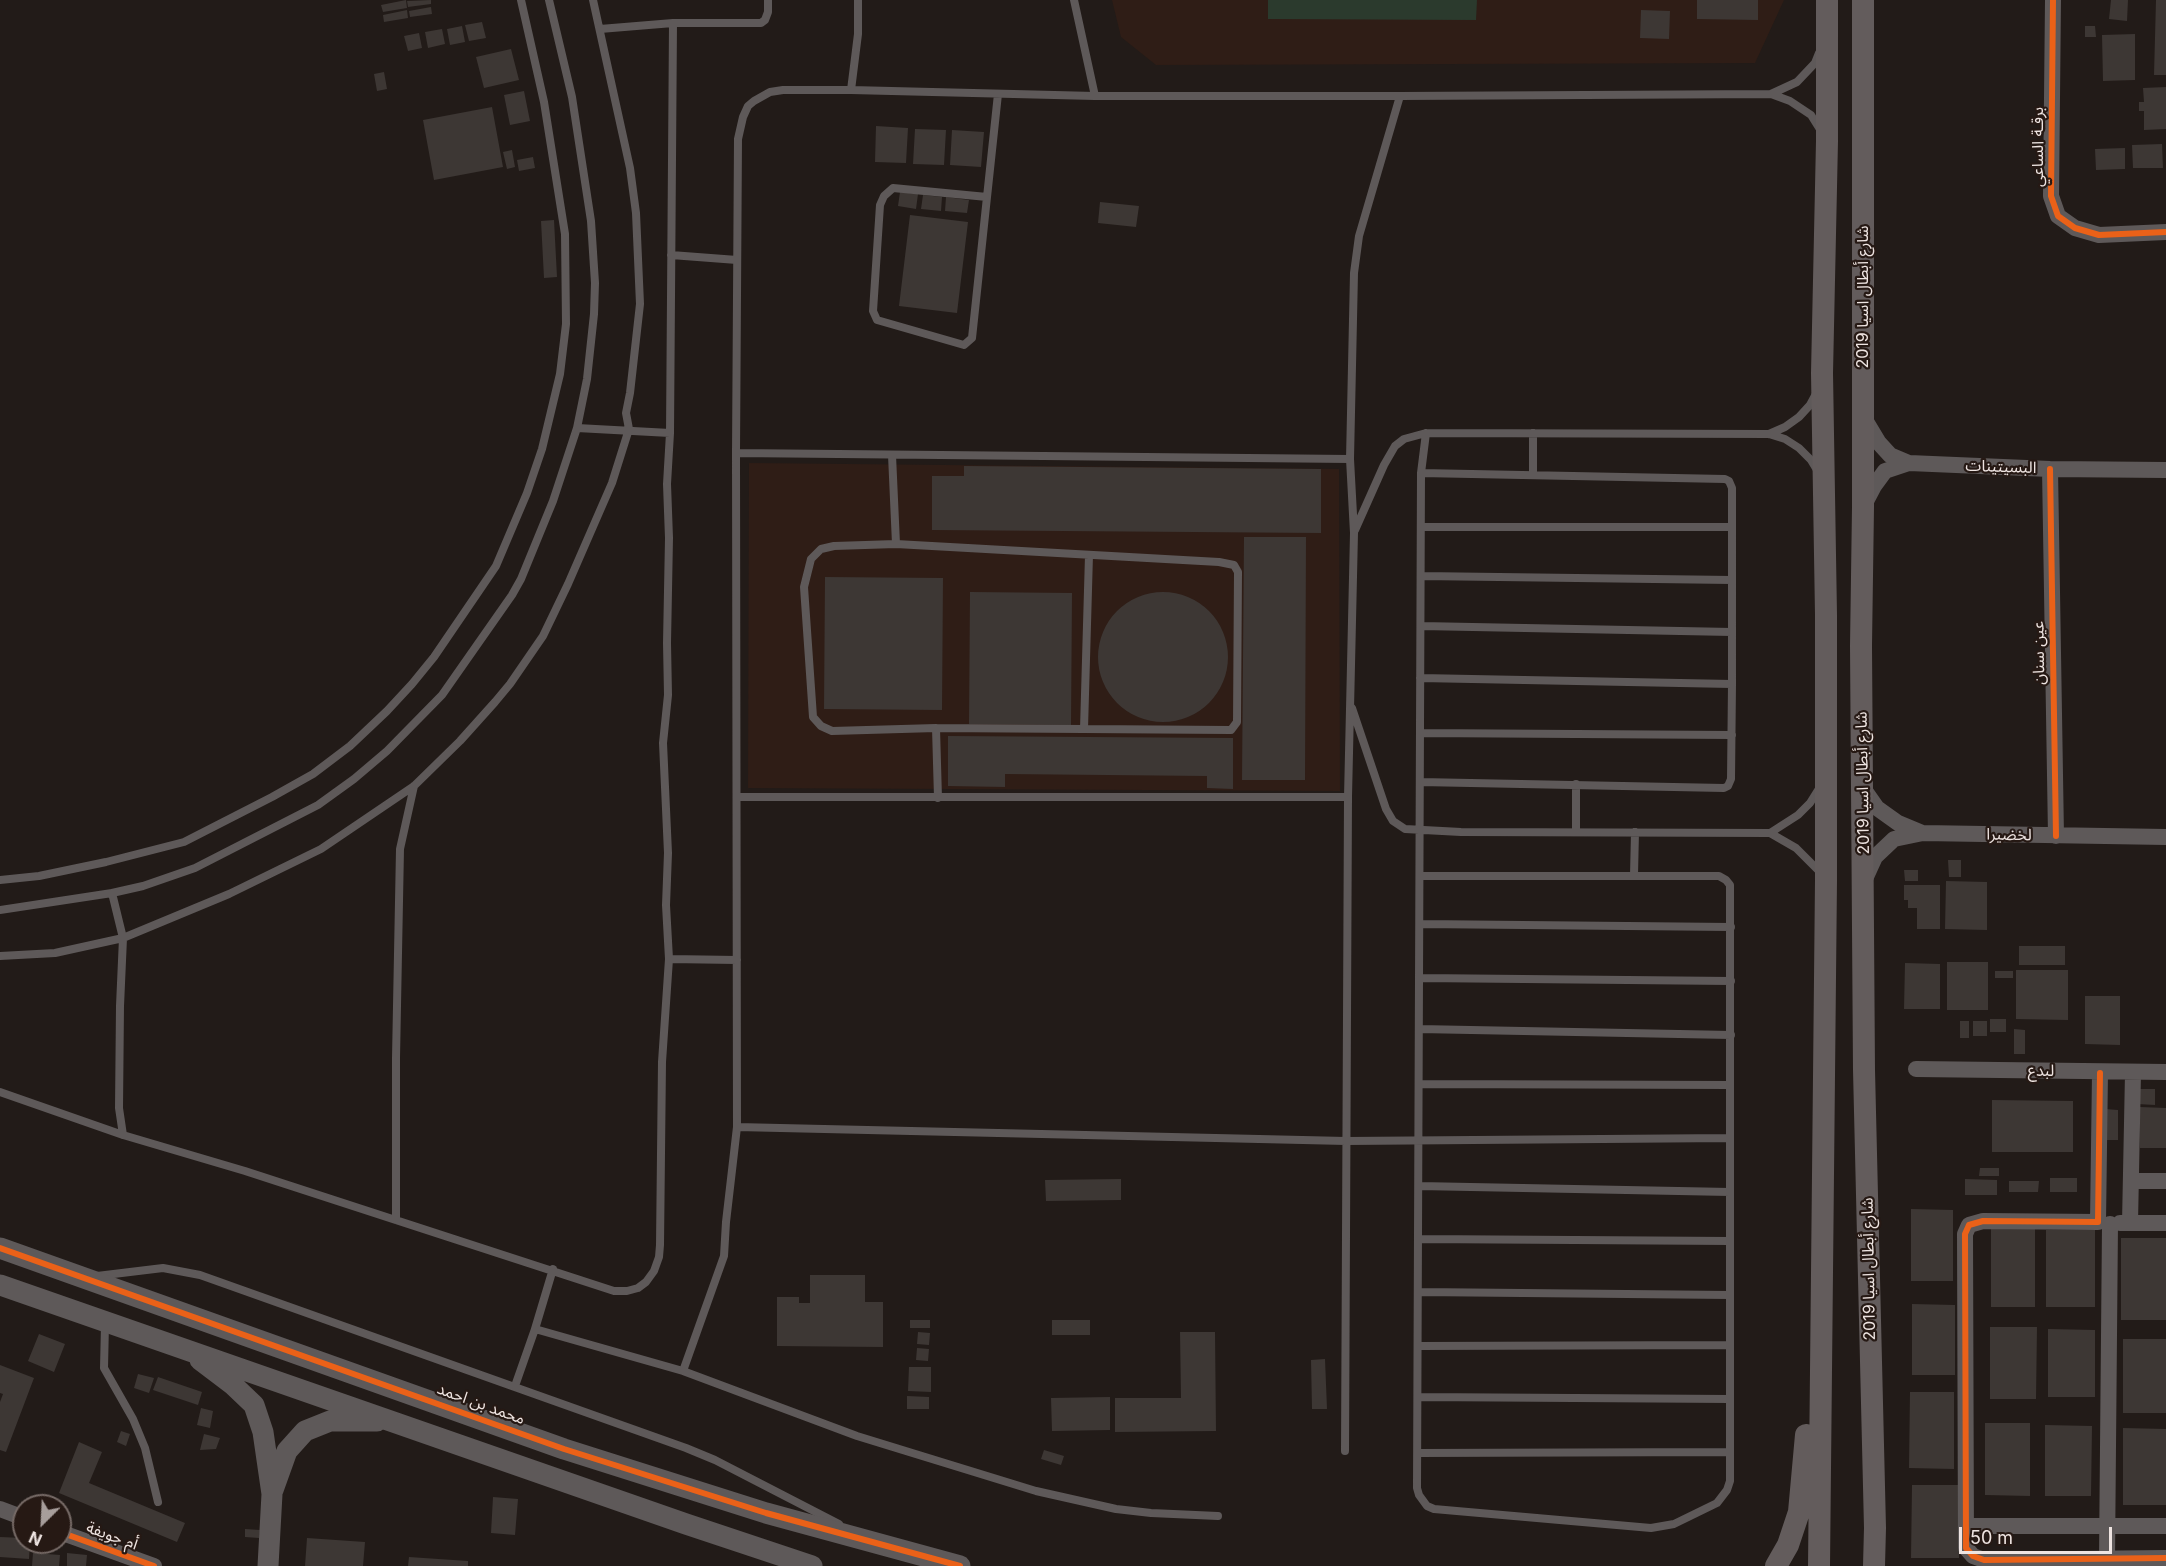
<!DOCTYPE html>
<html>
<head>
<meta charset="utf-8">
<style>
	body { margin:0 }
	#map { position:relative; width:2166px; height:1566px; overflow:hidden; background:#221b18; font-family:Inter,sans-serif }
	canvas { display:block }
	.north { position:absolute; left:12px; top:1494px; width:60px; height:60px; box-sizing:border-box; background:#261914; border:2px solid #766a66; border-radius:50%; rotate:204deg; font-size:16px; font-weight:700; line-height:24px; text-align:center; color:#eee4e1 }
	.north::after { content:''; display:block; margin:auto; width:21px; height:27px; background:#a79e9b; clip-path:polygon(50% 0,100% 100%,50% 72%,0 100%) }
	.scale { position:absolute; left:1959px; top:1527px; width:153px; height:27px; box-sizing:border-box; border:3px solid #eee4e1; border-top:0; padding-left:8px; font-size:18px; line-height:21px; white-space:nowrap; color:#eee4e1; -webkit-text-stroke:4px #261914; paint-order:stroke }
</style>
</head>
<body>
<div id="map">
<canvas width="2166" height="1566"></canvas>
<div class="north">N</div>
<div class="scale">50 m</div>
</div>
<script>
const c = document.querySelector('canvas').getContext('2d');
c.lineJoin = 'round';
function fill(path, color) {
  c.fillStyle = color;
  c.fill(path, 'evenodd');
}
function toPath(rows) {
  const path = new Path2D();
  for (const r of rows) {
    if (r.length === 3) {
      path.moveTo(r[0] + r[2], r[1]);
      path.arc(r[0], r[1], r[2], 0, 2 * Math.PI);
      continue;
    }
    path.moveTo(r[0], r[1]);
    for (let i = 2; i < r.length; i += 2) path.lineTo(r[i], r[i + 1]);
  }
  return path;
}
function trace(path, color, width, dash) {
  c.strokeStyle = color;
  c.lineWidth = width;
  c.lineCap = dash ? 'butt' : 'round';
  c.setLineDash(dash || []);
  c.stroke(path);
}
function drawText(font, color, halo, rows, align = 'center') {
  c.font = font + ' Inter,"Noto Sans Arabic",sans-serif';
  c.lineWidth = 4.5;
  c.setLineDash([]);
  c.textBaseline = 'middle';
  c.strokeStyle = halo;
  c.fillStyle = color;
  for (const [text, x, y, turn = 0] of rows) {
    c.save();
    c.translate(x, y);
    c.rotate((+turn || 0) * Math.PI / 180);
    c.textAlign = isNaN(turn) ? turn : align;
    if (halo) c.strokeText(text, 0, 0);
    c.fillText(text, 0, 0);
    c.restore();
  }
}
fill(toPath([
	[1112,0,1784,0,1755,63,1156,65,1121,37],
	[749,463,1339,469,1340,791,748,788]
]), '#2f1d16');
fill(toPath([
	[1268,0,1477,0,1476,20,1268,19]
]), '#2b3a2d');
fill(toPath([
	[406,0,407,8,383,12,381,5],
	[431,0,431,4,408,7,407,1],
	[1697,0,1758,0,1758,20,1697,19],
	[2111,0,2128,0,2127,21,2109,19],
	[2156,0,2166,0,2166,75,2154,75],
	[431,7,432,14,410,17,409,11],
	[407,10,408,18,384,22,383,15],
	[1641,10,1670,11,1669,39,1640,38],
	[482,22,486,38,469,41,465,25],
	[462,26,465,42,450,45,447,29],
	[2085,26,2095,26,2096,37,2085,37],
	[442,29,445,44,428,48,425,32],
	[419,33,422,48,408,51,404,36],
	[2135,34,2135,80,2103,81,2102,35],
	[511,49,519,80,484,88,476,57],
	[384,72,387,89,377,91,374,74],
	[2166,87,2166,129,2144,130,2144,111,2139,111,2139,102,2144,102,2143,88],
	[524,91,530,121,510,125,504,95],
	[492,107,503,167,434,180,423,120],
	[876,126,908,128,906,163,875,162],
	[915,129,946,130,944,165,913,164],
	[952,130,984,132,981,167,950,165],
	[2162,144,2163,168,2133,168,2132,145],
	[2125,148,2125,169,2096,170,2095,149],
	[512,150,515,167,507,169,503,152],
	[533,157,535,168,519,171,517,160],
	[900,192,918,194,916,209,898,206],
	[923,195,942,197,941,211,921,209],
	[946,197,969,200,967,213,945,211],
	[1100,202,1139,206,1136,227,1098,223],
	[910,215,968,222,957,313,899,306],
	[554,220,557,277,544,278,541,221],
	[964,466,1321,469,1321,533,932,530,932,476,964,476],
	[1244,537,1306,537,1305,780,1242,780],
	[825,577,943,578,942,710,824,709],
	[1163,657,65],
	[970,592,1072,593,1071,725,969,724],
	[948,736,1233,738,1233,789,1207,788,1207,776,1005,774,1005,787,948,786],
	[1948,860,1961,860,1961,877,1949,877],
	[1904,870,1918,870,1918,881,1905,881],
	[1946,881,1987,882,1987,930,1945,929],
	[1904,885,1940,885,1940,929,1917,929,1917,908,1908,908,1908,900,1904,900],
	[2019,946,2065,946,2065,965,2019,965],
	[1947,962,1988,962,1988,1010,1947,1010],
	[1905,963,1940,964,1940,1009,1904,1009],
	[2016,970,2068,970,2068,1020,2016,1019],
	[1995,971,2013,971,2013,978,1995,978],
	[2085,996,2120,996,2120,1045,2085,1044],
	[1990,1019,2006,1019,2006,1032,1990,1032],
	[1960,1021,1969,1021,1969,1038,1960,1038],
	[1973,1021,1987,1021,1987,1036,1973,1036],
	[2014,1029,2025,1030,2025,1054,2014,1054],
	[2137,1089,2155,1089,2155,1105,2137,1104],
	[1992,1100,2073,1101,2073,1152,1992,1152],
	[2140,1107,2166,1108,2166,1148,2140,1148],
	[2105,1109,2118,1110,2118,1140,2104,1140],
	[1980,1168,1999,1168,1999,1176,1979,1176],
	[2050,1178,2077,1178,2077,1192,2050,1192],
	[1121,1179,1121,1200,1046,1201,1045,1180],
	[1965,1179,1997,1180,1997,1195,1965,1195],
	[2009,1181,2039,1181,2038,1192,2009,1192],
	[1911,1209,1953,1210,1953,1281,1911,1281],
	[1991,1228,2035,1228,2035,1307,1991,1307],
	[2046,1230,2095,1230,2095,1307,2046,1307],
	[2121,1238,2166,1238,2166,1320,2121,1320],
	[810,1275,865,1275,865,1302,883,1302,883,1347,777,1346,777,1297,799,1297,799,1303,810,1303],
	[1912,1304,1955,1305,1955,1375,1912,1375],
	[910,1320,930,1320,930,1328,910,1328],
	[1052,1320,1090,1320,1090,1335,1052,1335],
	[1990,1327,2037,1327,2036,1399,1990,1399],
	[2048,1329,2095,1330,2095,1397,2048,1397],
	[918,1332,930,1333,929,1345,917,1344],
	[1180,1332,1215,1332,1216,1431,1115,1432,1115,1398,1181,1398],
	[39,1334,65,1344,54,1372,28,1361],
	[2123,1339,2166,1339,2166,1413,2123,1413],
	[917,1348,929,1349,928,1361,916,1360],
	[1325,1359,1327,1409,1312,1409,1311,1360],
	[0,1365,34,1378,6,1452,0,1450,0,1402,3,1394,0,1393],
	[909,1367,931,1367,931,1392,908,1391],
	[138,1374,154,1378,149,1393,134,1388],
	[158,1377,202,1392,198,1405,153,1390],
	[1910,1392,1954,1392,1954,1469,1909,1468],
	[907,1396,929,1397,929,1409,907,1409],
	[1110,1397,1110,1430,1052,1431,1051,1398],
	[201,1408,213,1411,210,1428,197,1425],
	[1985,1423,2030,1423,2030,1496,1985,1495],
	[2045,1425,2092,1426,2091,1496,2045,1496],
	[2123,1428,2166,1429,2166,1505,2123,1505],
	[121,1431,130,1434,126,1446,117,1442],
	[204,1434,220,1438,216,1449,200,1450],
	[79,1442,102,1452,89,1483,185,1523,177,1542,59,1493],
	[1044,1450,1064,1456,1061,1465,1041,1459],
	[1912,1485,1960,1485,1959,1558,1911,1558],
	[493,1497,518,1499,515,1535,491,1533],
	[245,1529,260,1530,259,1538,245,1537],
	[0,1537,24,1538,24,1542,30,1542,29,1559,0,1557],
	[307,1538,365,1542,363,1566,305,1566],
	[33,1553,60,1555,59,1566,32,1566],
	[67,1553,87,1555,86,1566,67,1566],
	[409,1557,468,1561,468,1566,408,1566]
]), '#3d3734');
trace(toPath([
	[1074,0,1095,96],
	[600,29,673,23,761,23,765,20,768,12,768,0],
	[851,90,858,34,858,0],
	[1771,94,1797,82,1815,63,1819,53],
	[987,197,893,188,884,196,880,205,873,311,877,320,964,345,972,338,987,197,998,94],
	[671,255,737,260],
	[577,428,670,433],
	[1533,433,1533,475],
	[1769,434,1785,427,1799,417,1810,405,1817,392],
	[736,453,738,139,743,117,748,106,754,101,770,92,783,90,851,90,1095,96,1400,96],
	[892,455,896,544],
	[1350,459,736,453,737,1127,1346,1141,1730,1138],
	[1421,527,1731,527],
	[1355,530,1384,465,1395,446,1404,439,1426,433,1769,434,1785,439,1799,448,1811,460,1817,470],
	[896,544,1219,562,1234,565,1238,572,1237,722,1231,730,936,728,832,731,821,726,813,717,804,587,811,559,821,549,834,546,896,544],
	[1421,576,1732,580],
	[1421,626,1732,632],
	[1420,678,1732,684],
	[1352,708,1386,809,1393,821,1405,829,1461,832,1770,833,1796,848,1821,873],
	[936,728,938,798],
	[1084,729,1089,555],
	[1420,733,1732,735],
	[1420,782,1724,788,1728,786,1731,779,1732,684,1732,488,1729,481,1725,479,1421,473],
	[737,797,1348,797],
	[1576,831,1576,784],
	[1770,833,1798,815,1810,803,1820,787],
	[1634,875,1635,832],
	[1420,876,1719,876,1726,880,1730,885,1730,1481,1727,1490,1717,1503,1674,1524,1651,1528,1434,1509,1427,1506,1419,1495,1417,1488,1421,473,1426,433],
	[0,880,39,876,106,862,184,842,272,797,313,774,350,746,387,711,412,684,434,657,496,566,527,493,542,449,560,374,566,324,565,234,544,102,521,0],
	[112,893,123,938,120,1006,119,1108,123,1135],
	[0,910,112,893,143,886,195,868,318,805,354,779,387,751,442,695,512,595,521,579,553,501,577,428,587,379,594,314,595,283,591,221,572,97,549,0],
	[1420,924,1731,927],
	[0,956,55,953,123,938,229,894,321,849,414,786,460,741,495,702,510,684,543,636,568,584,612,483,629,429,626,413,630,393,640,304,636,213,630,168,593,0],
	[669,959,737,960],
	[1420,978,1731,981],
	[1419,1029,1731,1035],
	[1419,1084,1730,1085],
	[0,1092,123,1135,245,1171,614,1291,627,1291,638,1288,646,1282,654,1271,659,1257,660,1245,662,1062,669,959,666,905,668,853,663,743,668,695,667,643,669,538,667,484,670,433,673,23],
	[1419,1186,1730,1192],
	[396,1220,396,1058,400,849,414,786],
	[1419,1239,1730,1241],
	[97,1276,163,1268,200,1275,686,1448,715,1460,839,1524],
	[1419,1292,1730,1295],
	[105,1324,104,1368,133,1419,145,1448,158,1502],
	[535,1329,553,1269],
	[1419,1346,1730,1345],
	[683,1371,724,1256,726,1222,737,1127],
	[515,1386,535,1329,683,1371,857,1436,1036,1491,1116,1509,1151,1513,1218,1516],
	[1418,1397,1730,1399],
	[1345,1451,1348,797,1354,533,1350,459,1354,273,1359,236,1400,96,1771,94,1790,101,1811,115,1821,131],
	[1418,1453,1730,1452]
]), '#5e5959', 8);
trace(toPath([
	[2053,0,2051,196,2058,216,2075,228,2099,235,2166,232],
	[1864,418,1879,443,1890,455,1909,463,2050,469,2166,470],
	[2050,469,2056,836],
	[1864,505,1874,486,1885,471,1909,463],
	[1863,788,1877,808,1898,823,1922,833],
	[1865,879,1875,857,1894,839,1923,833,2166,837],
	[1916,1069,2166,1072],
	[2100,1073,2098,1222,1983,1221,1969,1225,1965,1234,1966,1548,1973,1556,1984,1560,2166,1558],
	[2131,1181,2166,1181],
	[2120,1223,2166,1223],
	[2130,1223,2133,1073],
	[0,1509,24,1518],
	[1967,1526,2166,1526],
	[60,1532,154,1566],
	[2107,1558,2110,1224]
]), '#5e5959', 16);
trace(toPath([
	[0,1248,564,1449,766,1513,960,1566],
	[0,1285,686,1524,812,1566],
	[200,1360,233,1385,254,1405,263,1432,272,1494,268,1566],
	[273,1490,287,1451,305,1431,330,1421,377,1421]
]), '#5e5959', 21);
trace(toPath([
	[1863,0,1863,507,1861,646,1864,1070,1875,1528,1874,1566],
	[1776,1566,1788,1545,1799,1512,1806,1435],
	[1819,1566,1826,880,1826,615,1822,373,1827,141,1827,0]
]), '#635c5c', 22);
trace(toPath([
	[2053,0,2051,196,2058,216,2075,228,2099,235,2166,232],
	[2050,469,2056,836],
	[2100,1073,2098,1222,1983,1221,1969,1225,1965,1234,1966,1548,1973,1556,1984,1560,2166,1558],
	[0,1248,564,1449,766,1513,960,1566],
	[60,1532,154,1566]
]), '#ea6118', 6);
drawText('16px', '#eee4e1', '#261914', [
	["برقـة الساعي",2038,147,-90],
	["شارع أبطال اسيا 2019",1863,297,-90],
	["البسيتينات",2001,467,2],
	["عين سنان",2039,653,-91],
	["شارع أبطال اسيا 2019",1863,783,-91],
	["لخضيرا",2009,835,1],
	["لبدع",2041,1071,1],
	["شارع أبطال اسيا 2019",1869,1269,-91],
	["محمد بن احمد",481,1404,20],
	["أم جويفة",112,1536,20]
]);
</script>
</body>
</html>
